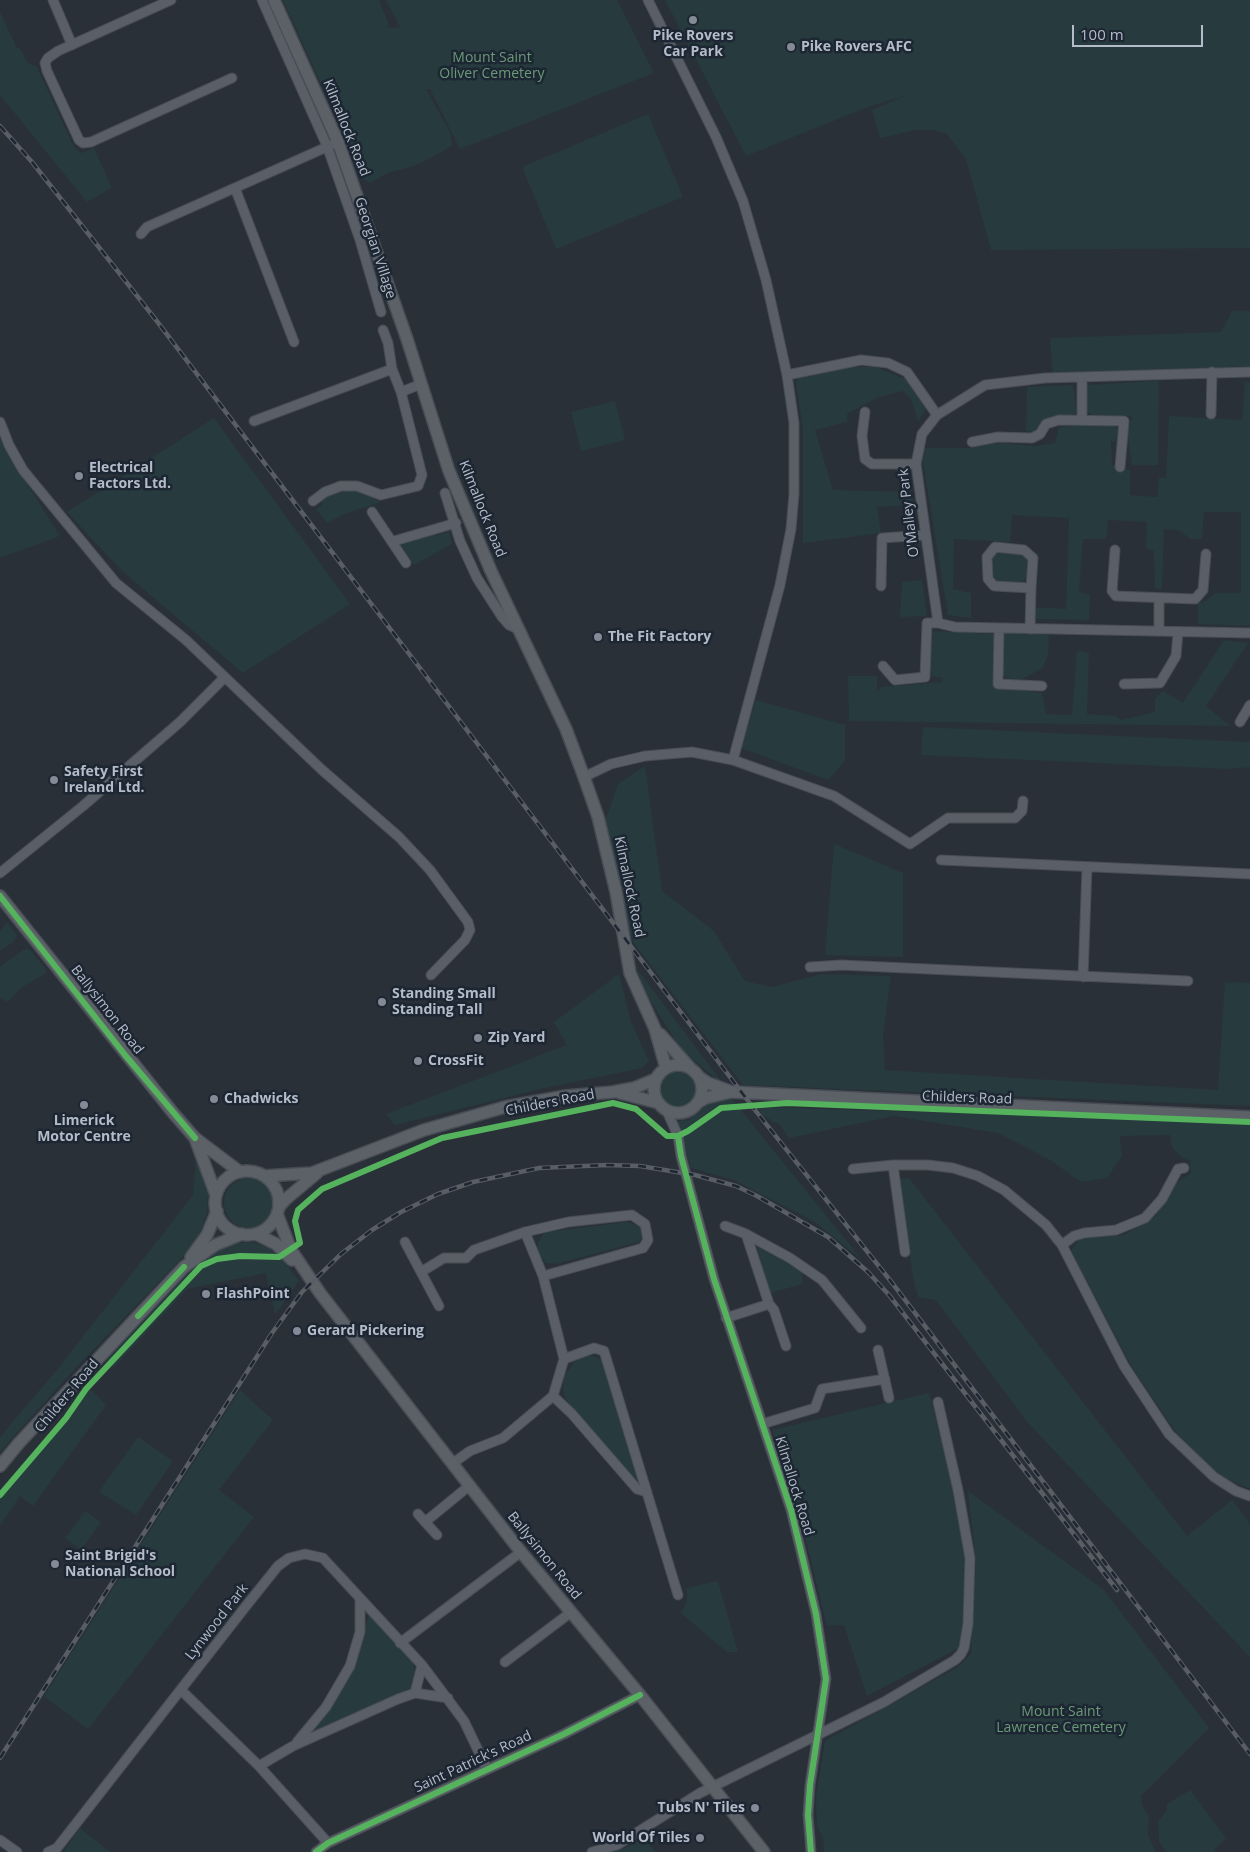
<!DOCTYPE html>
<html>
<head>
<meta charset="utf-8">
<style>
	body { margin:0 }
	#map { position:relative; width:1250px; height:1852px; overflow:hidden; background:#2a3038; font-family:"Open Sans",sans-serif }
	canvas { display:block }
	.scale { position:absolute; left:1072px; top:25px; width:131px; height:22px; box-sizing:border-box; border:2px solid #b4bcc9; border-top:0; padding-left:6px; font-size:15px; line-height:18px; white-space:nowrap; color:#b4bcc9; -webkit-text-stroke:4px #1d2633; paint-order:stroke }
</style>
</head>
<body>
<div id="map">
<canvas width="1250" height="1852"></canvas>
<div class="scale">100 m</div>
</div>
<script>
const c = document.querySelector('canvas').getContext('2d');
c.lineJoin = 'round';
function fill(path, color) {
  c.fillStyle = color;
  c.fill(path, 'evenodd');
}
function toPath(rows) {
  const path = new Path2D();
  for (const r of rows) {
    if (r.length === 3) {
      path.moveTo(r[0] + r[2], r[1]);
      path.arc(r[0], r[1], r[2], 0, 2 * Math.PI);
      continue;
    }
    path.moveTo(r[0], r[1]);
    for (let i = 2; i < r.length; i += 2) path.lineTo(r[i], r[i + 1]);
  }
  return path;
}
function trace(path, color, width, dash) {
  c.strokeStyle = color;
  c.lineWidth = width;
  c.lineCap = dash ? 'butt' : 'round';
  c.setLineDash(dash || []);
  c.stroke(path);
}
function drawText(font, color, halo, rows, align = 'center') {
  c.font = font + ' "Open Sans",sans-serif';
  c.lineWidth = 5;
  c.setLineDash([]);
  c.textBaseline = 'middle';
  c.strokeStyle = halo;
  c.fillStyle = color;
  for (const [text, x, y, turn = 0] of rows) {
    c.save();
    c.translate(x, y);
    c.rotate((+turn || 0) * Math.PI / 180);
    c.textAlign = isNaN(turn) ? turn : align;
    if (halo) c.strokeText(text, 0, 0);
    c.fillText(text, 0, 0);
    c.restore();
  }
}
fill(toPath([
	[283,0,379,0,389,25,386,27,392,28,400,27,386,0,617,0,654,73,460,149,430,89,426,89,450,132,452,146,423,162,408,168,390,172,372,182,368,182,360,176,334,112],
	[665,0,1250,0,1250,248,991,250,966,159,946,133,931,130,916,130,880,138,872,110,906,95,868,107,746,156],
	[0,12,17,48,19,47,28,63,37,67,75,149,82,153,94,148,112,188,87,202,0,95],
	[648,114,683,197,556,249,522,167],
	[1232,311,1250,311,1250,366,1053,376,1050,338,1221,332],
	[839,367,875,367,906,379,926,409,918,421,911,399,903,391,879,397,847,414,847,422,815,430,833,490,912,492,913,505,877,507,881,533,803,543,803,429,796,382,800,377],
	[1159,381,1158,465,1132,465,1127,434,1128,424,1133,418,1130,416,1092,415,1085,411,1086,385],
	[1245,382,1250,382,1250,626,1198,624,1198,603,1206,601,1215,593,1241,593,1241,512,1204,512,1202,539,1191,539,1178,530,1164,529,1162,589,1155,588,1154,551,1146,548,1147,522,1108,520,1106,539,1083,539,1079,592,1090,595,1089,620,1035,619,1034,607,1066,609,1069,518,1012,515,1010,542,954,539,953,589,971,593,971,618,948,615,922,456,924,448,967,448,1001,443,1035,446,1055,443,1059,427,1100,422,1114,424,1118,430,1116,441,1111,441,1112,465,1130,470,1130,495,1157,497,1159,478,1166,478,1169,416,1242,420],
	[1073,385,1077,413,1066,417,1043,419,1037,433,1026,431,1027,387],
	[615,401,625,440,581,451,571,412],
	[214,418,350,604,243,673,123,572,67,512],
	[0,433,7,452,60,536,0,558],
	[345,490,358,491,381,502,344,514,327,523,316,509,322,505,322,499],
	[449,532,452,544,414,565,401,545,434,533,435,536],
	[996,552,1024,554,1027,558,1027,578,1022,583,996,581,991,576,990,557],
	[922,580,927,616,900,617,902,582],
	[935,631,994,634,997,640,996,687,1042,693,1046,714,1072,715,1077,651,1089,653,1087,714,1116,716,1121,720,1155,712,1155,699,1163,691,1183,703,1224,640,1248,643,1206,706,1230,726,849,721,848,676,877,676,877,692,882,687,942,682,943,678,932,676,931,672,931,633],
	[1003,632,1049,635,1048,656,1042,668,1023,679,1013,680,1005,677,1002,674],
	[756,700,845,725,845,761,828,780,741,748],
	[923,727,1250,742,1250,767,1230,769,921,755],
	[645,766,662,891,714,931,745,981,772,987,821,974,891,976,883,1035,885,1070,1218,1090,1225,982,1250,983,1250,1106,743,1085,633,942,605,822,618,784],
	[834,844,903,873,903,957,825,955],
	[7,922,17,935,13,942,0,951,0,931],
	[28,949,31,951,46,969,46,973,21,988,8,1002,0,998,0,967,23,950],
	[637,969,724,1085,682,1051,645,992],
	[619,974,631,1022,649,1061,642,1068,540,1089,395,1125,386,1114,567,1045,554,1022],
	[678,1089,18],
	[732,1099,862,1260,815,1222,734,1180,691,1168,675,1121,689,1120,705,1105],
	[758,1107,1250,1122,1250,1489,1225,1478,1206,1464,1175,1431,1132,1367,1071,1251,1080,1238,1123,1235,1155,1217,1176,1183,1191,1173,1190,1161,1179,1155,1172,1147,1170,1135,1120,1136,1122,1156,1107,1178,1081,1182,1050,1160,998,1133,894,1116,789,1138,780,1125,763,1116],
	[196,1159,208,1190,207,1213,199,1236,183,1257,72,1372,0,1452,0,1437,60,1366,193,1195],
	[909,1178,1187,1536,1232,1500,1250,1524,1250,1657,1029,1424,936,1300,918,1297,913,1277,899,1179],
	[249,1203,25],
	[627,1222,640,1226,645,1235,639,1242,556,1264,546,1263,537,1252,538,1242,545,1232],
	[251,1242,268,1247,283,1260,299,1281,275,1315,266,1273,187,1289,113,1368,107,1359,167,1290,197,1261,216,1249,231,1244],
	[756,1244,801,1270,803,1284,770,1293],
	[587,1355,596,1357,603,1362,639,1479,636,1481,566,1400,563,1390,564,1376,576,1360],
	[89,1388,106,1405,33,1506,20,1496,0,1526,0,1489],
	[240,1390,273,1420,219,1490,254,1517,88,1729,44,1696],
	[929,1393,954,1489,965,1559,964,1622,959,1648,867,1696,844,1625,827,1626,794,1492,772,1430],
	[138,1437,173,1461,136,1515,99,1492],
	[968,1491,1104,1590,1209,1728,1141,1796,1142,1805,1149,1817,1148,1835,1156,1852,824,1852,823,1837,817,1827,816,1798,825,1741,958,1667,971,1654,976,1561],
	[85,1511,101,1522,81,1550,65,1538],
	[718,1581,738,1652,727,1652,681,1613,687,1601,687,1588],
	[369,1615,372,1615,412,1659,415,1671,413,1687,312,1732,353,1670],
	[1190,1790,1226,1838,1214,1850,1216,1852,1166,1852,1159,1841,1158,1821,1167,1811,1167,1804],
	[80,1828,110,1852,63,1852],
	[644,1838,656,1852,609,1852,625,1848]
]), '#273a3e');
const minor = toPath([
	[53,0,72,45],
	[171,0,58,51,48,58,45,63,47,71,79,140,83,143,91,142,232,78],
	[262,0,327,146,360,240,381,312],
	[648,0,716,137,743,201,766,280,787,375,794,423,794,494,791,529,780,585,733,760],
	[235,188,294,342],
	[141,234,147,227,338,142],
	[383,330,388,343,392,369,401,392],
	[1250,372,1045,378,985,385,937,415,922,434,916,464,938,623,955,627,1250,633],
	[787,375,861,360,888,363,907,372,937,415],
	[1082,377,1082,420],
	[865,412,862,436,865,459,872,464,916,464],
	[1211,414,1212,372],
	[254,421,392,369],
	[0,422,9,445,23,470,116,583,186,640,321,769,399,837,430,870,468,922,470,930,465,940,431,975],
	[972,442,998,437,1032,438,1040,434,1046,424,1059,420,1124,421,1120,467],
	[445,493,460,541,477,578,502,617,509,625,520,630],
	[313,501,325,492,341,486,357,486,381,495,418,486,422,475,401,392,421,384],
	[372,512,406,563],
	[394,541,456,523],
	[1115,550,1112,591,1116,596,1195,599,1203,590,1206,554],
	[881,586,882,538,925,535],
	[999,628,998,684,1042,686],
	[1030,629,1031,588,1033,558,1024,550,995,547,987,557,988,579,994,586,1031,588],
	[1159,631,1159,598],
	[883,666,895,680,925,677,927,623,938,623],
	[1124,684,1160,683,1176,656,1178,632],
	[1240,722,1250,705],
	[584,777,611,764,645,756,692,752,733,760,834,796,910,844,948,818,1015,818,1022,811,1023,801],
	[941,860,1250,874],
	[0,873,83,806,180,722,225,677],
	[810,967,841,965,1188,981],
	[1083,977,1087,867],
	[666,1109,678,1136,681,1156,714,1279,791,1510,816,1614,826,1679,810,1785,808,1815,811,1852],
	[853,1169,893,1165],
	[725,1226,746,1234,769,1304,774,1310,786,1346],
	[746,1234,790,1258,822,1280,861,1328],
	[405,1242,439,1306],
	[1062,1245,1074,1236,1084,1233,1116,1230,1145,1218,1162,1199,1178,1169,1184,1168],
	[905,1252,893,1165,928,1165,953,1168,978,1176,1004,1190,1046,1225,1062,1245,1124,1366,1169,1434,1214,1477,1236,1491,1250,1496],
	[421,1272,444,1258,466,1258,474,1250,525,1232,568,1222,632,1215,645,1224,648,1240,643,1248,543,1276],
	[726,1318,769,1304],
	[878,1350,889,1398],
	[564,1359,594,1348,604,1351,678,1595],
	[553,1396,572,1414,637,1489,647,1492],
	[762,1424,815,1408,822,1389,885,1379],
	[453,1463,470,1451,503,1438,553,1396,564,1359,543,1276,525,1232],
	[418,1514,425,1522,469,1486],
	[425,1522,437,1535],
	[400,1643,521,1552],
	[505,1662,570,1613],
	[182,1691,259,1766],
	[415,1693,448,1698],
	[297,1742,326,1707,350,1666,360,1632,360,1598],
	[0,1840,17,1852],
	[328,1843,259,1766,293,1746,398,1699,415,1693,422,1665,464,1721,487,1769],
	[48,1852,57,1848,246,1606,278,1566,289,1558,305,1554,323,1558,422,1665],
	[316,1852,328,1843,564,1734,640,1695],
	[592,1852,617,1845,700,1793,884,1702,955,1660,961,1654,964,1648,968,1624,970,1558,958,1490,938,1402]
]);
const major = toPath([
	[274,0,338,142,407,339,449,471,491,571,566,729,584,777,598,817,616,892,630,973,655,1029,666,1068],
	[0,896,174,1114,195,1138,240,1172],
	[660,1034,690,1068],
	[678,1089,24],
	[699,1077,708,1083,732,1092,1250,1117],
	[620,1093,659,1103],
	[697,1103,706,1098,731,1092],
	[195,1138,216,1195],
	[247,1203,32],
	[264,1176,312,1173,424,1130,505,1107,566,1096,613,1092,634,1088,656,1079],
	[279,1207,286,1199,317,1173],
	[277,1214,291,1250,320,1293,521,1552,640,1695,764,1852],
	[256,1234,276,1244,292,1260],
	[191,1257,207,1235,217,1211],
	[0,1466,19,1443,184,1267,215,1245,242,1234]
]);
trace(minor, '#484c53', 11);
trace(major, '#484c55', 14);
trace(minor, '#5a5e66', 9);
trace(major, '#5c6168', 11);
const rail = toPath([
	[0,126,32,162,156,320,755,1110,893,1284,1250,1754],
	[0,1758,272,1333,302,1292,341,1254,372,1230,401,1212,438,1194,473,1182,539,1168,607,1165,640,1166,695,1175,736,1186,757,1196,828,1237,868,1272,889,1295,1117,1590]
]);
trace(rail, '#595d64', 4.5);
trace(rail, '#1d2633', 2.5, [8]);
trace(toPath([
	[0,896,125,1055,195,1138],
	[678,1136,681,1156,714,1279,791,1510,816,1614,826,1679,810,1785,808,1815,811,1852],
	[138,1316,184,1267],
	[0,1495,66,1418,86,1389,201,1266,217,1259,240,1256,279,1257,300,1243,295,1221,298,1210,322,1189,442,1138,613,1103,636,1109,667,1136,678,1136,688,1131,721,1108,787,1103,1250,1122],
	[316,1852,328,1843,564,1734,640,1695]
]), '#56b35d', 6);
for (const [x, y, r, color] of [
	[693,20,5,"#848b96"],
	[791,47,5,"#848b96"],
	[79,476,5,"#848b96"],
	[598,637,5,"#848b96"],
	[54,780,5,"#848b96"],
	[382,1002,5,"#848b96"],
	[478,1038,5,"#848b96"],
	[418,1061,5,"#848b96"],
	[214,1099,5,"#848b96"],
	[84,1105,5,"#848b96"],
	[206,1294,5,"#848b96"],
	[297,1331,5,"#848b96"],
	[55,1564,5,"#848b96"],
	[755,1808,5,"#848b96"],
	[700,1838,5,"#848b96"]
]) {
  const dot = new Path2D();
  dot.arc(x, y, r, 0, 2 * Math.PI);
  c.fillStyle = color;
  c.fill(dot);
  trace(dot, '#1d2633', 2);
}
drawText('bold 14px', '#b4bcc9', '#1d2633', [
	["Pike Rovers",693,36,"center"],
	["Car Park",693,52,"center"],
	["Pike Rovers AFC",801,47],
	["Electrical",89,468],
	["Factors Ltd.",89,484],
	["The Fit Factory",608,637],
	["Safety First",64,772],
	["Ireland Ltd.",64,788],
	["Standing Small",392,994],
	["Standing Tall",392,1010],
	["Zip Yard",488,1038],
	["CrossFit",428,1061],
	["Chadwicks",224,1099],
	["Limerick",84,1121,"center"],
	["Motor Centre",84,1137,"center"],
	["FlashPoint",216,1294],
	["Gerard Pickering",307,1331],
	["Saint Brigid's",65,1556],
	["National School",65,1572],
	["Tubs N' Tiles",745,1808,"right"],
	["World Of Tiles",690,1838,"right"]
], 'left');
drawText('14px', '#6b9a76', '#1d2633', [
	["Mount Saint",492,58],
	["Oliver Cemetery",492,74],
	["Mount Saint",1061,1712],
	["Lawrence Cemetery",1061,1728]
]);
drawText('14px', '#b4bcc9', '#1d2633', [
	["Kilmallock Road",346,128,68],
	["Georgian Village",375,248,72],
	["Kilmallock Road",482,509,68],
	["O'Malley Park",909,513,-97],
	["Kilmallock Road",629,887,78],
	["Ballysimon Road",107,1010,52],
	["Childers Road",967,1098,2],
	["Childers Road",550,1103,-11],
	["Childers Road",67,1396,-50],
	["Kilmallock Road",794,1486,73],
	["Ballysimon Road",544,1556,51],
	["Lynwood Park",217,1622,-52],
	["Saint Patrick's Road",473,1762,-25]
]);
</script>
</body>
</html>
